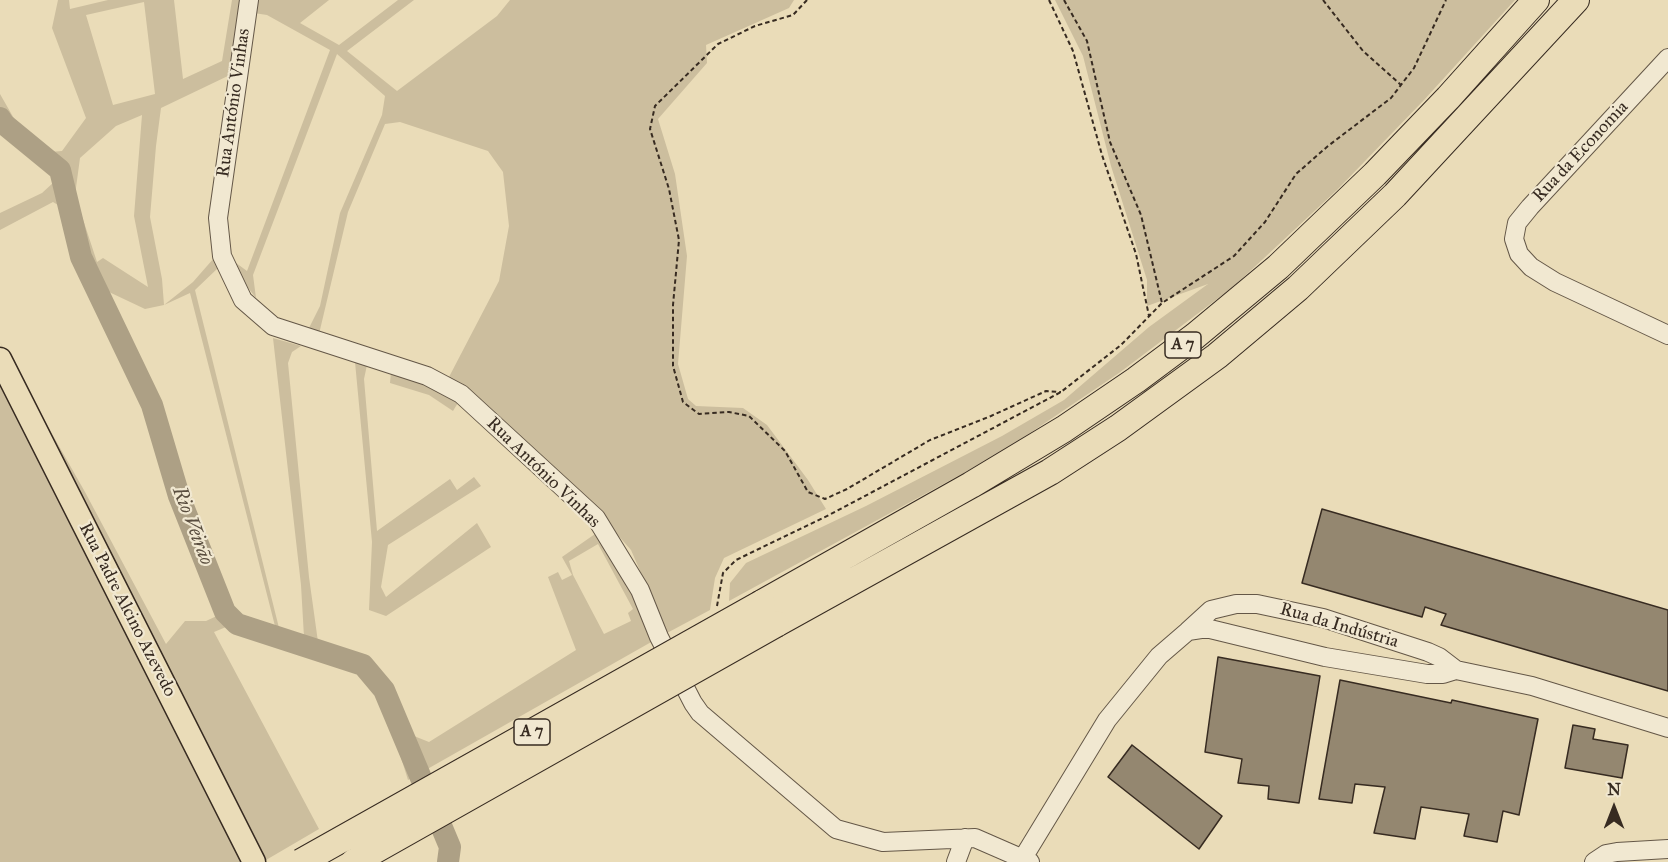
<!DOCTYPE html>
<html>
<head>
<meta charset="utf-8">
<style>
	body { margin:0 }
	#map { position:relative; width:1668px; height:862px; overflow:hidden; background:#eadcb8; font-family:"IM FELL Great Primer",serif }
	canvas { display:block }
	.north { position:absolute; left:1584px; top:778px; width:60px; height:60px; -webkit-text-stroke:4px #f1e8d1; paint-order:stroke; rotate:0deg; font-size:16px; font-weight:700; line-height:24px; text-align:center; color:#372b21 }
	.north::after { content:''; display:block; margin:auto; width:21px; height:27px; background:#372b21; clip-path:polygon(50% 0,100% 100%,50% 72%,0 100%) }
</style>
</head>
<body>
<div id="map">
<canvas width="1668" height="862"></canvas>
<div class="north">N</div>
</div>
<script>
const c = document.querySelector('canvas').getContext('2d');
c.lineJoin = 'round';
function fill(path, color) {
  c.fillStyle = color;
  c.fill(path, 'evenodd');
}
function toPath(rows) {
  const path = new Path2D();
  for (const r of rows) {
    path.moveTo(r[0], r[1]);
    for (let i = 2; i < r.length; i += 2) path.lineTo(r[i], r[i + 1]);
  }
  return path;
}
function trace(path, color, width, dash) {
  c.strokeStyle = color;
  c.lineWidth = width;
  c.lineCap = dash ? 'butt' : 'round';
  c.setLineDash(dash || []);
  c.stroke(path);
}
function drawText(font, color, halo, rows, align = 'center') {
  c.font = font + ' "IM FELL Great Primer",serif';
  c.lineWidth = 4.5;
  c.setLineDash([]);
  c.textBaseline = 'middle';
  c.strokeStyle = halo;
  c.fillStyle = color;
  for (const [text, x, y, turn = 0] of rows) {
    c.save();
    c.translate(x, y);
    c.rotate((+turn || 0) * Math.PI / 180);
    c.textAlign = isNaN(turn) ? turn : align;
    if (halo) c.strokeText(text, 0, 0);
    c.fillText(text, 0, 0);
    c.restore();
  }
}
fill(toPath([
	[58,0,69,0,70,9,108,0,174,0,183,79,222,61,232,0,241,0,232,74,161,108,156,146,150,217,162,279,164,305,193,282,214,258,218,268,195,290,279,628,304,637,301,585,273,338,301,346,292,352,288,363,309,577,318,642,366,660,390,690,409,734,429,742,576,650,548,577,558,572,562,580,572,575,562,557,595,534,603,542,644,615,653,641,408,780,382,697,357,670,226,627,214,632,319,829,266,860,156,656,0,342,85,492,166,644,185,621,206,621,221,614,175,498,147,411,78,270,63,208,53,202,0,230,0,213,42,193,54,182,50,169,2,131,0,128,0,94,16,122,50,152,62,151,86,118,52,28],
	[144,2,155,94,113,105,86,15],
	[142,115,134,216,148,287,103,258,97,262,75,195,80,158,116,126],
	[109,292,145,309,164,305,190,293,275,626,229,610,186,499,159,409],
	[598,544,633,609,628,613,631,621,604,634,573,575,569,561],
	[256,0,329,0,300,23,339,45,398,0,414,0,347,51,397,91,497,16,510,0,794,0,789,8,706,45,707,63,658,119,675,174,687,256,678,364,688,399,696,406,743,408,767,425,808,480,826,509,724,558,715,578,710,610,667,633,631,550,593,507,489,408,449,377,499,281,509,226,503,172,488,151,400,122,385,124,348,212,319,334,308,330,320,306,340,213,382,115,385,96,337,54,253,275,256,298,242,280,232,260,247,271,330,50,267,15,254,13],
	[1055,0,1515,0,1424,100,1337,190,1233,287,1119,373,1002,452,729,601,730,583,746,563,866,506,1002,436,1064,400,1149,327,1208,284,1147,306,1147,280,1111,166,1083,56],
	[355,362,367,365,364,379,377,531,450,479,457,490,474,477,481,486,388,545,381,587,386,597,477,523,491,547,386,616,369,610,372,542],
	[391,372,430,386,459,401,453,411,429,395,390,383],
	[0,379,244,862,0,862]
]), '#ccbe9e');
trace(toPath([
	[0,118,4,124,60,170,81,257,152,405,179,496,225,612,237,624,363,665,384,690,450,847,448,862]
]), '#ada085', 22);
const building = toPath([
	[1322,509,1668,610,1668,691,1441,625,1446,614,1425,607,1422,617,1302,583,1322,509],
	[1218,657,1320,676,1299,803,1268,799,1269,786,1238,783,1242,759,1205,752,1218,657],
	[1340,680,1451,703,1452,700,1538,719,1519,815,1503,811,1497,842,1464,836,1469,814,1421,807,1415,839,1374,833,1385,787,1355,784,1352,803,1319,799,1340,680],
	[1573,725,1595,729,1593,739,1628,745,1622,778,1565,768,1573,725],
	[1132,745,1222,816,1199,849,1108,777,1132,745]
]);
fill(building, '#948770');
trace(building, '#372b21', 1.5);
const minor = toPath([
	[249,0,218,218,222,256,243,300,273,326,427,376,461,394,596,518,640,590,659,637,693,703,700,713,836,829,883,842,975,838,1030,862],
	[1668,58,1530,207,1517,223,1514,239,1519,254,1531,267,1555,282,1668,335],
	[1188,631,1211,610,1236,604,1257,604,1323,618,1428,652,1439,657,1456,670],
	[1023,858,1107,720,1159,656,1188,631,1201,629,1210,629,1325,657,1427,674,1443,674,1456,670,1532,686,1668,728],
	[956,862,965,838],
	[1594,862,1606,854,1617,852,1668,849]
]);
const major = toPath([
	[0,359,254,862]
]);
const highway = toPath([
	[762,603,971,485,1064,429,1136,380,1195,336,1278,267,1375,174,1448,98,1536,0],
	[776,624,1050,472,1118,428,1217,356,1298,288,1395,195,1576,0]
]);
trace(minor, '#645747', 20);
trace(major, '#372b21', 25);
trace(highway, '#372b21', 28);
trace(toPath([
	[807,0,793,15,755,26,718,44,655,106,650,129,669,189,679,240,673,305,673,366,683,402,699,414,729,412,749,416,785,451,808,492,825,499,847,489,930,440,991,416,1046,391,1061,392],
	[1049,0,1073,51,1102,155,1136,254,1149,316],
	[1064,0,1087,41,1110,142,1141,215,1162,303],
	[1323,0,1363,51,1401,85],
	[717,606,723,573,736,560,829,515,1061,392,1121,345,1162,303,1234,256,1265,222,1296,174,1328,146,1391,98,1414,68,1446,0]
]), '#372b21', 2, [4.5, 3]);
trace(minor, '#f1e8d1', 18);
trace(major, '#eadcb8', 22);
trace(highway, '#eadcb8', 26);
const highwayBridge = toPath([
	[301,862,762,603],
	[354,862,776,624]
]);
trace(highwayBridge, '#372b21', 28, []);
trace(highwayBridge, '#eadcb8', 26);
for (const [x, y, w] of [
	[1183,345,36],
	[532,732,36]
]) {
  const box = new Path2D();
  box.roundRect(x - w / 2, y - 13, w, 26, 4.5);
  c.fillStyle = '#f1e8d1';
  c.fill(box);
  trace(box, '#372b21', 1.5);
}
drawText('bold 16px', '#372b21', null, [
	["A 7",1183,345],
	["A 7",532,732]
]);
drawText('18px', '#372b21', '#f1e8d1', [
	["Rua António Vinhas",234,103,-82],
	["Rua da Economia",1581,152,-47],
	["Rua António Vinhas",543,473,44],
	["Rua Padre Alcino Azevedo",127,610,63],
	["Rua da Indústria",1339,626,16]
]);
drawText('italic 20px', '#5a4e3f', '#f1e8d1', [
	["Rio Veirão",192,526,69]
]);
</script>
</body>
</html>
